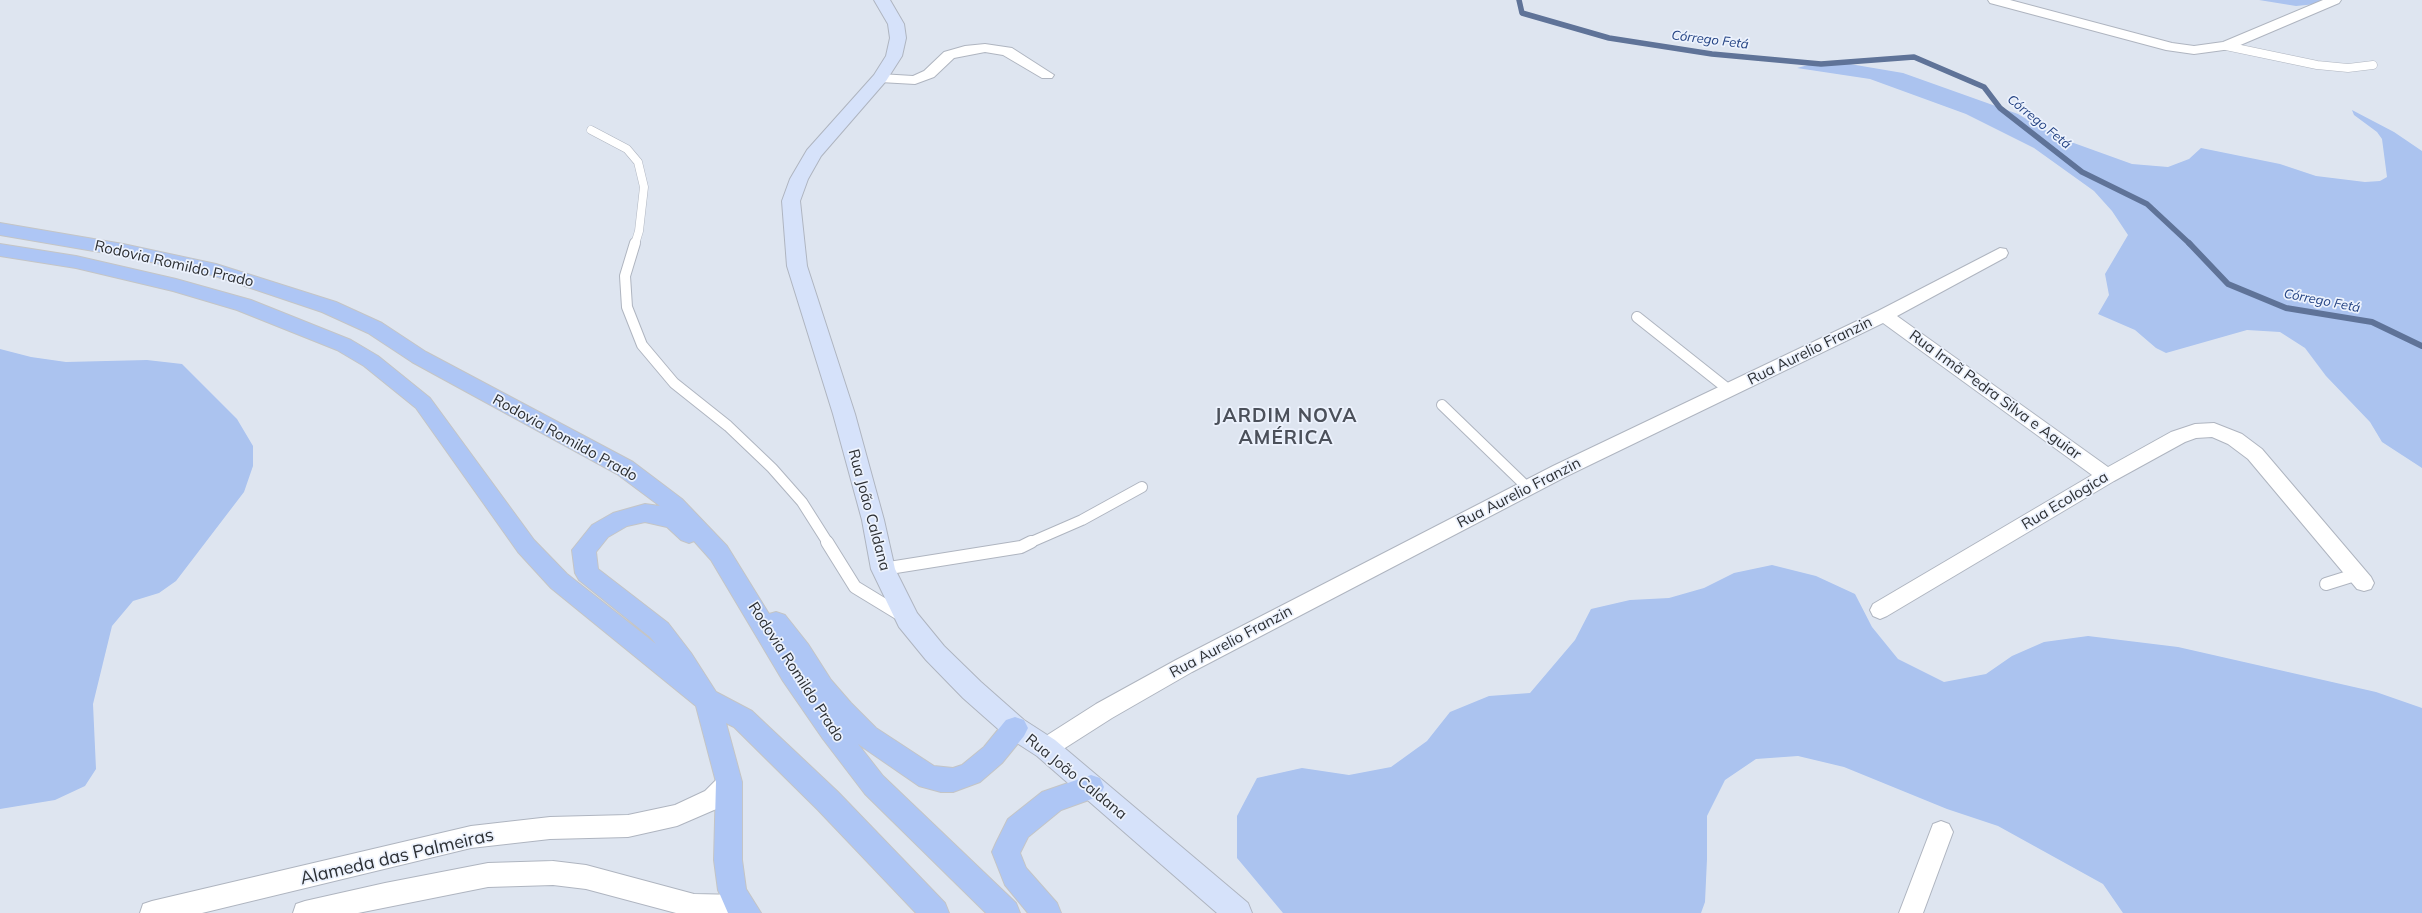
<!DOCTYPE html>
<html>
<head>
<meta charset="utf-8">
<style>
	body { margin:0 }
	canvas { display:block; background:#dee5f0 }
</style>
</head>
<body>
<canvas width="2422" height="913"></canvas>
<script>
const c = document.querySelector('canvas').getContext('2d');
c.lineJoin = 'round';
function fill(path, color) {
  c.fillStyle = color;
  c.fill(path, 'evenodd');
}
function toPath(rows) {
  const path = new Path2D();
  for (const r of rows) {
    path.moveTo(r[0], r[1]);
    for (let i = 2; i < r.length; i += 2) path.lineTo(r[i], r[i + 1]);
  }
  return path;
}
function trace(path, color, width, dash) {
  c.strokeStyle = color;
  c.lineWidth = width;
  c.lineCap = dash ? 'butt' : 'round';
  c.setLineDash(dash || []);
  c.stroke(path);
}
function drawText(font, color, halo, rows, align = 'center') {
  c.font = font + ' Mulish,sans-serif';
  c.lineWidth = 3.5;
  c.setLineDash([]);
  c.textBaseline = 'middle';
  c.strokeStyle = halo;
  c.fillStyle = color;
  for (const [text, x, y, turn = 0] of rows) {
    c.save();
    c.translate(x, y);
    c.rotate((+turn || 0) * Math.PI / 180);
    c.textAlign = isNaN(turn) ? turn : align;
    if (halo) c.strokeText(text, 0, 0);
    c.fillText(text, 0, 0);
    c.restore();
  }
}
fill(toPath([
	[2259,0,2326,0,2316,4,2296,6],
	[1838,62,1903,73,2018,114,2043,129,2071,142,2132,164,2168,167,2189,159,2201,148,2280,164,2316,176,2365,182,2380,181,2387,177,2382,139,2377,132,2354,115,2352,110,2394,132,2422,151,2422,468,2382,442,2370,422,2326,376,2305,348,2280,332,2247,330,2166,353,2156,348,2135,330,2098,314,2109,295,2105,274,2128,235,2112,211,2094,191,2034,148,1966,114,1870,79,1797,68,1812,64],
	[0,349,31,357,66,362,147,360,182,364,237,419,253,446,253,466,244,492,176,581,159,593,133,601,112,626,93,704,96,769,85,786,55,800,0,809],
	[1772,565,1816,576,1855,594,1872,627,1898,659,1944,682,1986,674,2012,656,2044,642,2088,636,2178,647,2376,692,2422,708,2422,913,2123,913,2103,884,1998,826,1947,809,1844,767,1798,756,1756,759,1725,780,1707,816,1707,859,1705,902,1701,913,1283,913,1237,858,1237,816,1257,778,1302,768,1349,775,1391,767,1427,741,1450,712,1489,696,1530,693,1575,640,1591,609,1630,600,1669,598,1704,588,1734,573]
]), '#abc3ef');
trace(toPath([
	[1519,0,1522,13,1609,38,1712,54,1821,64,1914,57,1984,87,2000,108,2082,172,2147,204,2190,244]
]), '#5f7398', 5.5);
trace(toPath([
	[2189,243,2228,284,2286,308,2372,322,2422,346]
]), '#5f7398', 6);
const laneFar2 = toPath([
	[2226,46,2317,65,2348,68,2373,65],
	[591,130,627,149,638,162,644,187,639,231,635,244]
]);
const laneFar1 = toPath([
	[635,243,625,276,627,307,642,345,674,383,728,426,772,468,802,502,828,543],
	[1637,317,1729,390],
	[1442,405,1528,488],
	[1029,543,1082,520,1142,487]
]);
const lane = toPath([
	[827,542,855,587,901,615],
	[883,569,1021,547,1031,542],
	[2326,584,2358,574]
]);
const street = toPath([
	[1988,0,2010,0,2172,43,2194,46,2223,42,2323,0,2341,0,2339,3,2231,49,2194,54,2166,50,1990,3,1988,0],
	[985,44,1012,48,1054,75,1052,78,1042,78,1003,55,985,52,954,58,934,77,915,84,880,82,873,78,880,74,913,76,924,71,944,52,965,46,985,44],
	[2000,248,2006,249,2008,253,2006,257,1897,316,2108,467,2171,432,2195,424,2214,423,2242,434,2262,449,2371,577,2374,583,2371,589,2364,591,2357,589,2248,459,2228,444,2212,437,2196,438,2185,442,2114,481,1887,616,1880,619,1873,616,1870,610,1873,604,2092,475,1883,323,1567,476,1192,672,1112,718,1054,755,1046,758,1038,755,1035,748,1038,741,1096,704,1176,660,1553,466,1878,311,2000,248],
	[729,772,737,775,741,782,737,789,721,807,677,826,628,837,550,839,471,848,202,913,140,913,143,904,152,901,471,826,550,817,628,815,675,805,705,791,721,775,729,772],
	[1941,821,1949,824,1953,832,1923,913,1899,913,1933,824,1941,821],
	[553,861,586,865,694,894,740,895,749,899,752,907,750,913,676,913,586,889,553,885,488,887,358,913,293,913,296,904,305,901,385,883,488,863,553,861]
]);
const secondary = toPath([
	[874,0,890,0,904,24,906,38,902,56,886,81,821,156,808,179,800,201,807,266,855,414,884,520,895,569,917,613,944,646,981,682,1024,720,1055,740,1248,903,1252,913,1217,913,1037,756,1006,736,963,698,926,660,899,627,871,569,862,520,833,414,787,266,782,201,790,179,807,150,874,75,886,56,890,38,888,24,874,0]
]);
const primary = toPath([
	[0,223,123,244,216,264,336,302,382,323,426,352,633,462,682,499,727,546,769,614,776,612,785,615,808,644,831,680,851,703,876,728,934,766,953,768,962,765,984,747,1006,720,1015,717,1024,720,1028,728,1024,736,1002,763,980,782,953,792,941,792,919,786,858,744,883,776,1016,903,1020,913,986,913,865,794,823,739,783,681,711,560,694,541,689,543,681,540,667,527,645,522,627,526,608,537,596,552,598,569,668,623,691,653,716,692,752,711,838,792,945,903,949,913,916,913,818,810,734,727,726,723,742,782,742,860,746,889,761,913,728,913,718,890,714,860,716,782,696,706,551,588,518,552,416,408,364,366,337,350,237,310,173,291,76,268,0,256,0,244,76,256,176,279,251,300,351,340,378,356,430,398,534,540,567,574,656,644,650,637,579,580,575,573,572,550,592,525,613,513,645,504,660,506,617,474,412,362,368,333,322,312,212,275,123,256,0,235,0,223],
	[1091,775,1100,778,1104,787,1100,796,1061,810,1028,837,1020,853,1026,868,1057,903,1061,913,1028,913,1005,885,992,852,996,843,1008,819,1042,792,1091,775]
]);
trace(laneFar2, '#afb5c0', 9);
trace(laneFar1, '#afb5c0', 12);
trace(lane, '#afb5c0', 14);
trace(street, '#afb5c0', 2);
trace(secondary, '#afb5c0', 2);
trace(primary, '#c4c5c6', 2);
trace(laneFar2, '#fff', 8);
trace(laneFar1, '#fff', 10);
trace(lane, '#fff', 12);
fill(street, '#fff');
fill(secondary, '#d6e2fa');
fill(primary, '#aec6f5');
drawText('italic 13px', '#244383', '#ecf2fd', [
	["Córrego Fetá",1710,40,7],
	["Córrego Fetá",2039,122,39],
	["Córrego Fetá",2322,301,11]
]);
drawText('15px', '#2c2f33', '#ecf2fd', [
	["Rodovia Romildo Prado",174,264,13],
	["Rua Aurelio Franzin",1810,351,-26],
	["Rua Irmã Pedra Silva e Aguiar",1995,395,36],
	["Rodovia Romildo Prado",565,438,29],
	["Rua Aurelio Franzin",1519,493,-27],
	["Rua Ecologica",2065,501,-31],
	["Rua João Caldana",869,510,75],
	["Rua Aurelio Franzin",1231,642,-28],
	["Rodovia Romildo Prado",796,672,57],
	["Rua João Caldana",1076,777,39]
]);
drawText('18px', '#2c2f33', '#ecf2fd', [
	["Alameda das Palmeiras",397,857,-13]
]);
c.letterSpacing = '1px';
drawText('bold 19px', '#4b505a', '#ecf2fd', [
	["JARDIM NOVA",1286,416],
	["AMÉRICA",1286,438]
]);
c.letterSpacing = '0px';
</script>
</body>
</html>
